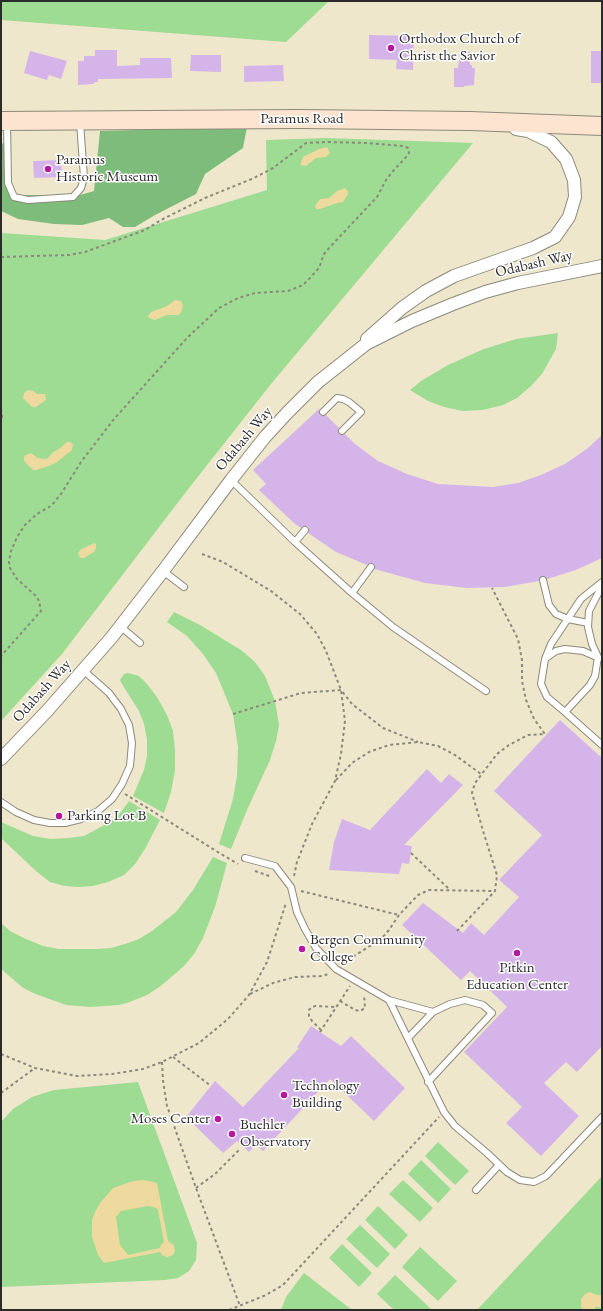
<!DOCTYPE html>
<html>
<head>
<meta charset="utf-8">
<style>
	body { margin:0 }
	#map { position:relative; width:603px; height:1311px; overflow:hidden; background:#eee7cc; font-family:"EB Garamond",serif }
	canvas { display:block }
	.frame { position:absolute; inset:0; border:2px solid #2b2b2b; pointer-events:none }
</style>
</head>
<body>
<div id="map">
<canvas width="603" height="1311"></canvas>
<div class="frame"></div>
</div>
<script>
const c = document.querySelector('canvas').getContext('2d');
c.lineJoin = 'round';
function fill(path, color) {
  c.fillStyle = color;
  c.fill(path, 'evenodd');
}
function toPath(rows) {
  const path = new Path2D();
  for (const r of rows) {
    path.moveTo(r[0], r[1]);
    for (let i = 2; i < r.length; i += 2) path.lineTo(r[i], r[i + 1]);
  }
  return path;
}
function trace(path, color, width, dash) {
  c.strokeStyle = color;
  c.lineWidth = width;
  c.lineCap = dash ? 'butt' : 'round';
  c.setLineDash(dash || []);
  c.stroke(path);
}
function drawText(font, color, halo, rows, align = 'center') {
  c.font = font + ' "EB Garamond",serif';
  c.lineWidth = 3;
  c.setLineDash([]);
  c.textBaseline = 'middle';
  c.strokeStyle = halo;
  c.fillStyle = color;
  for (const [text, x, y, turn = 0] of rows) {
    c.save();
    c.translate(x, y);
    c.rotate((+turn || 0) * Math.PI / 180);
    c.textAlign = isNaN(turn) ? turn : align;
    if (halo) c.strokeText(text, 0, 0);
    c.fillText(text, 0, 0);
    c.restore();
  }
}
fill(toPath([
	[1,1,329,1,286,42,1,20],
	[326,138,473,143,271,384,189,488,62,654,1,721,1,233,105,240,267,190,266,140],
	[558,333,556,349,542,374,531,386,517,398,503,405,483,410,463,411,444,407,428,401,410,390,421,381,448,365,484,349,516,339],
	[174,612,200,625,241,650,255,662,265,676,275,701,279,725,276,741,270,760,247,810,231,849,219,844,233,799,237,776,238,747,233,714,216,673,203,654,187,636,167,622],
	[128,673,139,676,147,684,157,697,167,715,173,731,175,750,175,770,171,792,164,813,133,796,144,770,147,756,147,739,144,724,139,711,122,684,120,680,124,674],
	[129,801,160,820,145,849,135,864,124,875,108,882,93,886,78,887,65,886,50,882,37,872,1,838,1,822,33,836,51,839,69,838,84,836,110,822,121,812],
	[213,857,227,863,215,907,203,938,194,954,184,966,162,985,147,995,127,1003,118,1005,90,1007,66,1005,33,993,22,987,1,969,1,923,10,931,26,939,43,946,59,949,97,949,111,948,125,944,139,939,152,931,176,912,193,890],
	[138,1082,197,1243,196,1260,189,1271,178,1278,165,1280,1,1287,1,1122,13,1109,32,1097,54,1090],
	[438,1142,469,1171,455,1185,425,1156],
	[421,1160,451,1189,438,1203,408,1174],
	[602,1176,602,1310,477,1310],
	[403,1180,433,1208,420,1222,389,1194],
	[378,1206,408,1235,395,1249,365,1220],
	[360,1225,390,1254,377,1268,346,1239],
	[342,1244,372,1273,359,1287,329,1258],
	[420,1247,457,1281,438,1301,402,1267],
	[304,1273,352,1310,281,1310,286,1297],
	[395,1275,431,1309,430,1310,394,1310,377,1294]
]), '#9ddc92');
fill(toPath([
	[247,127,243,148,205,174,196,194,155,215,135,227,123,227,109,218,82,225,54,224,18,219,1,211,1,143,6,144,14,195,80,195,94,191,100,131]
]), '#7ebc7c');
fill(toPath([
	[327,147,330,153,326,157,316,158,306,166,300,165,303,157,319,149],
	[345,188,348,191,348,194,343,202,334,204,320,209,316,209,315,206,320,199,329,198,337,191],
	[175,300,181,301,183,306,182,310,179,315,167,315,155,320,149,318,148,316,151,312,167,306],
	[28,390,33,391,37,394,45,394,46,400,36,407,32,407,23,398,24,393],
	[67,442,70,442,73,444,72,450,57,462,49,466,36,470,33,470,24,461,24,457,26,455,31,453,38,458,45,459,48,458,53,452,59,449],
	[94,543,96,544,96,548,94,552,84,558,80,558,78,553,80,550],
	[144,1180,157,1183,168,1241,174,1245,175,1251,173,1255,167,1257,162,1255,160,1252,104,1263,98,1255,92,1237,92,1220,95,1212,100,1203,113,1188,133,1181],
	[148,1206,156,1208,158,1210,164,1242,161,1245,160,1248,128,1255,120,1245,116,1217,121,1211],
	[590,1292,597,1295,602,1295,602,1308,598,1307,595,1307,595,1310,583,1310,581,1306,581,1299,585,1294]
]), '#eeda9e');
fill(toPath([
	[369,35,414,36,413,70,396,69,397,60,369,59],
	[95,50,117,50,117,66,140,65,140,58,171,58,172,78,98,79,98,82,94,82,94,84,78,85,78,61,84,61,84,56,95,56],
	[30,51,67,61,61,79,49,75,47,80,24,73],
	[460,51,470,52,470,65,472,65,472,68,475,68,474,85,464,86,464,87,454,87,454,68,458,68],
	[591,51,602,51,602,83,591,83],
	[191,55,221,55,221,72,190,71],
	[283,65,284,81,244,82,244,66],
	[61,160,62,177,34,178,33,161],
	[320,408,319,411,320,415,322,416,326,415,339,428,338,432,339,434,343,435,345,434,355,444,378,461,407,474,438,484,493,487,518,483,541,475,565,464,588,448,602,435,602,558,576,570,547,579,545,576,542,576,539,578,539,581,505,587,467,588,425,583,378,570,375,569,375,566,373,563,370,563,367,565,336,552,308,533,309,529,308,526,304,526,301,528,295,524,259,490,266,484,253,470],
	[560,720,602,758,602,1046,577,1072,566,1062,544,1083,579,1116,541,1156,506,1123,522,1107,464,1052,507,1007,470,971,461,980,402,925,423,903,463,933,471,923,484,935,519,897,499,880,542,835,494,791],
	[427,769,441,783,449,774,463,785,404,845,412,846,409,864,402,863,399,874,329,870,334,842,342,819,370,830],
	[311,1026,341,1046,351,1036,405,1088,374,1121,330,1079,263,1151,256,1145,249,1152,237,1141,223,1153,186,1117,215,1081,243,1107,299,1048,297,1047]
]), '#d5b5e9');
const lane = toPath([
	[7,122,8,183,14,197,28,200,73,197,81,188,84,178,80,122],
	[323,412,337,398,343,399,349,402,361,412,342,431],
	[231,480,295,542,352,593,393,627,486,691],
	[295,542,305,530],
	[163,571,184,587],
	[543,580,549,605,556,614,568,619,588,623],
	[602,582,581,599,551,644,545,659,541,684,547,697,565,712,590,685,595,676,598,657,592,644,588,627,589,611,602,586],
	[352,593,371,567],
	[120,626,140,643],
	[546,658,556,651,565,649,583,651,599,658],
	[565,712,602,745],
	[1,802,16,812,34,820,50,823,65,823,81,819,98,811,112,799,122,784,130,766,132,743,129,725,121,709,109,693,83,670],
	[245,858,275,866,291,887,297,912,305,929,316,948,336,969,389,1000,444,1112,455,1126,487,1153,507,1172,520,1180,534,1182,546,1176,602,1117],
	[389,1000,433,1012,450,1004,465,1000,483,1005,492,1013,428,1082],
	[408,1038,433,1012],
	[476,1190,499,1165]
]);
const street = toPath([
	[367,339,402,308,426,291,454,276,533,248,555,237,569,217,575,197,574,180,566,159,551,142,528,131,516,129],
	[1,759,47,711,112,637,163,571,231,480,265,437,287,413,318,382,366,344,412,321,453,304,485,292,518,283,602,266]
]);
const secondary = toPath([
	[1,121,300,119,470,121,602,126]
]);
trace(lane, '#8c897c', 8);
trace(street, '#8c897c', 14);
trace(secondary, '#8c897c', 20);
trace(toPath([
	[1,257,69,255,85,252,145,230,161,220,205,198,254,178,273,168,306,143,327,142,367,143,404,146,408,148,409,153,407,156,393,171,386,180,377,197,329,248,324,254,319,268,308,280,303,285,288,291,255,293,238,298,219,308,187,338,114,419,81,462,61,494,51,506,37,514,25,525,17,537,11,551,9,562,10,568,17,579,36,596,39,601,41,611,1,656],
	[1,409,2,417,1,420],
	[202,554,223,562,271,591,300,614,317,634,326,651,341,690,345,721,341,754,335,781,312,824,297,862,294,876],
	[233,714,301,693,341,690,352,704,383,728,418,742],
	[336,780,352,763,369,752,389,745,418,742,438,746,455,755,481,774],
	[125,794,221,854,238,864],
	[411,853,449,889],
	[255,871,272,877],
	[301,891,399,915],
	[457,931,495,891,497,875,484,834,472,793,475,783,497,754,509,745,528,735,545,734,534,719,526,700,522,681,522,660,518,639,492,588],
	[343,963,381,939,389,930,399,915,418,895,429,890,495,891],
	[250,994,273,983,295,977,323,976,328,974],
	[340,1001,355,1010,360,1011,365,1008,364,995],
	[321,1030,312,1021,309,1016,309,1010,311,1008,315,1006,336,1007],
	[320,1032,350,986],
	[1,1054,35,1068,77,1076,112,1074,143,1069,162,1062,199,1043,228,1019,249,995,267,962,286,903],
	[173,1057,211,1086],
	[162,1062,163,1081,167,1106,196,1188,240,1306],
	[1,1093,35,1068],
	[196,1188,215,1174,239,1150],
	[229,1310,266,1295,283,1285,439,1117]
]), '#8c897c', 2, [3, 3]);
trace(lane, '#fff', 6);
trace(street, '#fff', 12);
trace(secondary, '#fde4d0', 18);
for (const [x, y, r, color] of [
	[391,48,4,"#b5179e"],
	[48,169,4,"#b5179e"],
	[59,816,4,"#b5179e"],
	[302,949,4,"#b5179e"],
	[517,953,4,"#b5179e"],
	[284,1095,4,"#b5179e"],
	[218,1119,4,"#b5179e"],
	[232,1134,4,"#b5179e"]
]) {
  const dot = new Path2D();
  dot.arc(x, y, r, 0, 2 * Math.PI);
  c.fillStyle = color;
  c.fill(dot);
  trace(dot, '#fff', 1.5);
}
drawText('15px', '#2b2b2b', '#fff', [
	["Orthodox Church of",399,39],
	["Christ the Savior",399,56],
	["Paramus",56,160],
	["Historic Museum",56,177],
	["Parking Lot B",67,816],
	["Bergen Community",310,940],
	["College",310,957],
	["Pitkin",517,968,"center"],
	["Education Center",517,985,"center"],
	["Technology",292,1086],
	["Building",292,1103],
	["Moses Center",210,1119,"right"],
	["Buehler",240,1125],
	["Observatory",240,1142]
], 'left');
drawText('15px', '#2b2b2b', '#fff', [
	["Paramus Road",302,119],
	["Odabash Way",534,264,-13],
	["Odabash Way",244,439,-50],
	["Odabash Way",42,691,-48]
]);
</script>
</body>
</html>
